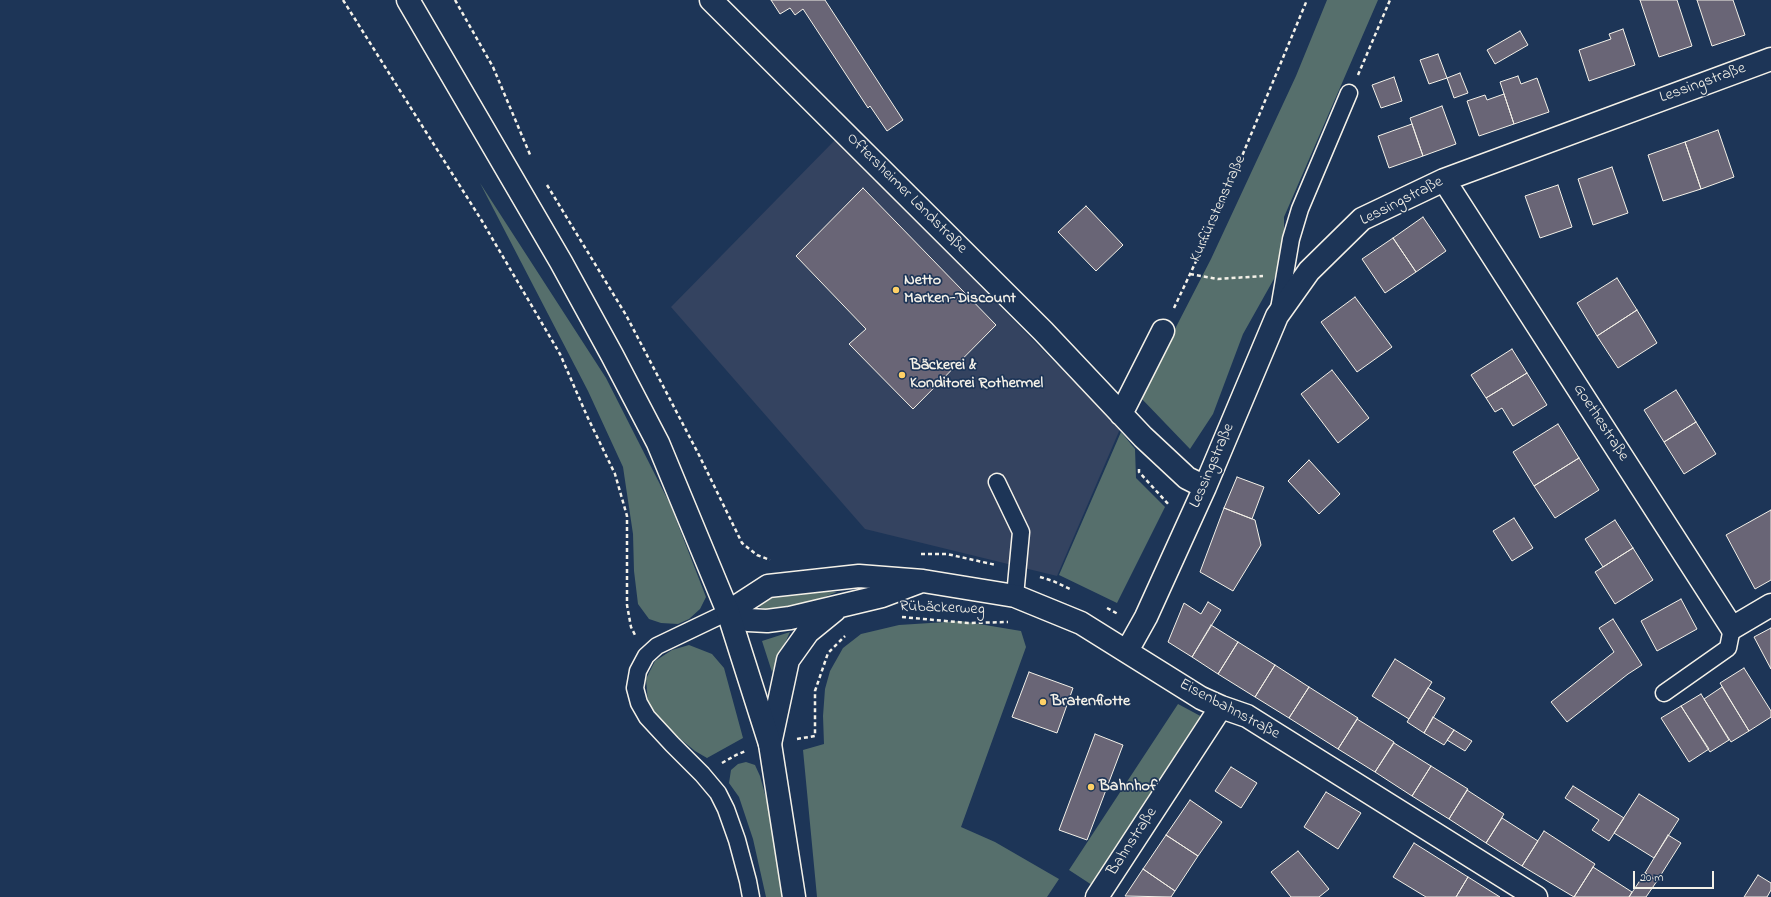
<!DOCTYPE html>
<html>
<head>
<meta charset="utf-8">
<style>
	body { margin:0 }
	#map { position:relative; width:1771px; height:897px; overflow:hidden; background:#1d3557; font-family:"Indie Flower",sans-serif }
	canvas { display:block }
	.scale { position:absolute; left:1633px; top:871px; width:81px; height:18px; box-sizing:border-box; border:2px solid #f4f1e8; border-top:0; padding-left:5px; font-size:12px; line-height:14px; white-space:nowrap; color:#f4f1e8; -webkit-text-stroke:3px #1d3557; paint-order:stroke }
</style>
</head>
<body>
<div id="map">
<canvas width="1771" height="897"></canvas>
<div class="scale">20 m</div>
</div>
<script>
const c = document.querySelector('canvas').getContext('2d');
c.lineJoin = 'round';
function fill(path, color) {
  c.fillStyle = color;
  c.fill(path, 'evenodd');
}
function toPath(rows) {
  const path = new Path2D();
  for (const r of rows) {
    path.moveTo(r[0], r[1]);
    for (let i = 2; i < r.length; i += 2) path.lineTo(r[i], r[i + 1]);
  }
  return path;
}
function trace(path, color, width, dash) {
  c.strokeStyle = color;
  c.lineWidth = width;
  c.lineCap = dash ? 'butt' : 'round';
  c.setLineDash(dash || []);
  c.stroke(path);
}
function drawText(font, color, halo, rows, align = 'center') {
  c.font = font + ' "Indie Flower",sans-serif';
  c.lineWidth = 3.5;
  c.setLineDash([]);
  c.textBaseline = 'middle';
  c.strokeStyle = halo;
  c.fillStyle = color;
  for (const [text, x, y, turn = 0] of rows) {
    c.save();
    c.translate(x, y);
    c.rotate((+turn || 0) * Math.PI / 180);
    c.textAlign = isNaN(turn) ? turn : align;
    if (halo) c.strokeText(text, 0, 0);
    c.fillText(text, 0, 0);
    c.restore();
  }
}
fill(toPath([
	[836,139,1120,429,1057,576,865,529,671,307]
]), '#344360');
fill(toPath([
	[1327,0,1378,0,1284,217,1284,261,1243,334,1213,414,1190,449,1140,397,1211,259,1296,76],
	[480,183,606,378,670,504,706,597,700,609,689,619,678,624,661,623,649,619,638,604,634,571,633,534,623,467,588,391],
	[1121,432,1135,449,1136,478,1165,507,1117,603,1059,575],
	[814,591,837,592,819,599,777,609,764,609,754,605,775,594],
	[961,621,1021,631,1026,647,961,827,995,842,1059,879,1047,897,817,897,803,750,824,744,823,716,825,689,830,671,843,648,861,634,899,625],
	[790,632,772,672,762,641],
	[689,645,712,654,724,668,743,738,707,758,695,751,666,727,648,703,646,679,655,661,672,650],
	[1178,704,1206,719,1092,885,1069,870],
	[746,762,755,765,760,776,773,823,784,897,766,897,753,839,739,797,729,783,731,770,738,764]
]), '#566f6c');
const building = toPath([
	[771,0,825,0,903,120,887,131,870,106,868,108,803,9,795,15,790,8,780,14,771,0],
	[1640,0,1677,0,1692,46,1659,57,1640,0],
	[1697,0,1733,0,1745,35,1712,46,1697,0],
	[1623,29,1635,65,1589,81,1579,50,1611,39,1609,34,1623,29],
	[1520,31,1528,45,1495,64,1487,50,1520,31],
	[1438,54,1447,78,1429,84,1420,60,1438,54],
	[1460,73,1468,93,1454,98,1447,78,1460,73],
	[1518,76,1521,84,1537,78,1549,112,1514,124,1500,82,1518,76],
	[1394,77,1402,101,1381,108,1372,85,1394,77],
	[1504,94,1514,124,1479,136,1467,101,1485,95,1487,100,1504,94],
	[1442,106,1456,144,1423,156,1410,118,1442,106],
	[1412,124,1423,156,1389,168,1378,136,1412,124],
	[1718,130,1734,177,1701,189,1685,142,1718,130],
	[1685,142,1701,189,1663,201,1648,155,1685,142],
	[1612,167,1628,213,1593,225,1578,179,1612,167],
	[1558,185,1572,227,1540,238,1525,196,1558,185],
	[863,188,996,325,913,409,849,344,866,329,796,256,863,188],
	[1086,206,1123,245,1096,271,1058,232,1086,206],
	[1423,217,1446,251,1416,272,1393,238,1423,217],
	[1393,238,1416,272,1385,293,1362,259,1393,238],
	[1617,278,1637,310,1597,336,1577,303,1617,278],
	[1355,297,1392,347,1357,372,1321,322,1355,297],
	[1637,310,1657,343,1618,368,1597,336,1637,310],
	[1512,349,1527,373,1486,398,1471,375,1512,349],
	[1332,370,1369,418,1338,443,1301,394,1332,370],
	[1527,373,1547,405,1513,426,1502,408,1495,412,1486,398,1527,373],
	[1676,390,1696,422,1664,442,1644,410,1676,390],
	[1696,422,1716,454,1684,474,1664,442,1696,422],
	[1558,424,1579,458,1534,486,1513,452,1558,424],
	[1579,458,1599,490,1555,518,1534,486,1579,458],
	[1309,460,1340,494,1319,514,1288,481,1309,460],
	[1237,477,1264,487,1252,519,1224,508,1237,477],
	[1224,508,1255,520,1261,545,1233,591,1200,572,1224,508],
	[1771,510,1771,580,1755,589,1726,535,1771,510],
	[1514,518,1533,548,1512,561,1493,531,1514,518],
	[1615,520,1633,548,1603,567,1585,539,1615,520],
	[1633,548,1653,580,1615,604,1595,572,1633,548],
	[1681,599,1697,629,1657,651,1641,621,1681,599],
	[1208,602,1221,610,1192,657,1168,642,1184,603,1201,614,1208,602],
	[1613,619,1642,665,1628,674,1567,722,1551,702,1614,652,1599,628,1613,619],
	[1211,625,1238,642,1218,674,1192,657,1211,625],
	[1771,628,1771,669,1754,637,1771,628],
	[1238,642,1275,665,1255,697,1218,674,1238,642],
	[1395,659,1432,682,1409,719,1372,696,1395,659],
	[1275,665,1309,687,1289,718,1255,697,1275,665],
	[1744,668,1771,711,1771,717,1749,731,1720,683,1744,668],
	[1029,672,1073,688,1057,733,1012,717,1029,672],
	[1309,687,1358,718,1338,749,1289,718,1309,687],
	[1722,687,1749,731,1731,742,1704,699,1722,687],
	[1428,688,1445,698,1424,733,1407,722,1428,688],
	[1701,694,1729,740,1710,752,1681,706,1701,694],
	[1681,706,1709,749,1689,762,1661,718,1681,706],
	[1433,717,1454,730,1444,745,1424,733,1433,717],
	[1357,719,1394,742,1375,772,1338,749,1357,719],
	[1454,730,1472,741,1465,751,1447,740,1454,730],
	[1095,734,1123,745,1087,840,1059,830,1095,734],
	[1394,743,1431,766,1412,796,1375,772,1394,743],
	[1431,766,1468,789,1449,819,1412,796,1431,766],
	[1231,767,1257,783,1241,808,1215,791,1231,767],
	[1573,786,1624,818,1609,841,1592,830,1599,820,1565,798,1573,786],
	[1467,790,1504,814,1486,843,1449,819,1467,790],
	[1326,792,1361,813,1338,849,1304,827,1326,792],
	[1639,794,1679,819,1654,858,1614,833,1639,794],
	[1190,800,1222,822,1198,856,1166,835,1190,800],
	[1502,818,1538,841,1522,866,1486,843,1502,818],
	[1544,831,1595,864,1574,897,1522,866,1544,831],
	[1166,835,1198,856,1175,891,1143,869,1166,835],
	[1668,835,1681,843,1657,881,1645,873,1668,835],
	[1414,843,1468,877,1456,897,1426,897,1393,877,1414,843],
	[1298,851,1329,889,1319,897,1291,897,1271,872,1298,851],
	[1593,867,1632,892,1629,897,1574,897,1593,867],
	[1143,869,1175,891,1171,897,1125,896,1143,869],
	[1645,873,1657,881,1646,897,1629,897,1645,873],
	[1758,875,1771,883,1771,890,1767,897,1744,897,1758,875],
	[1468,877,1500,897,1456,897,1468,877]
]);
fill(building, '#696576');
trace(building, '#f4f1e8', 1);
const service = toPath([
	[1279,309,1291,239,1300,209,1349,93],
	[997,482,1021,532,1015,596],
	[728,612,657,646,646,656,638,671,635,688,639,703,647,717,672,744,702,774,718,793,726,809,737,840,748,881,751,897],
	[1664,693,1728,648,1732,628]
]);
const minor = toPath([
	[711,0,1043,331,1143,437,1187,478,1205,487],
	[1444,180,1732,628,1771,605],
	[1121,414,1163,331],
	[728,612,768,586,859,576,923,581,1015,596,1081,623,1201,698,1221,707,1247,716,1536,897],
	[728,612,748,620,767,621,790,618,882,596,919,582],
	[1127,651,1146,617,1205,487,1277,316,1309,271,1362,219,1444,180,1771,59],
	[770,744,788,660,808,632,835,610],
	[1097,897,1221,707]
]);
const secondary = toPath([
	[408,0,561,262,612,355,658,443,728,612,770,744,794,897]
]);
trace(service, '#f4f1e8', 19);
trace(minor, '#f4f1e8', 25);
trace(secondary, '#f4f1e8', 25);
trace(toPath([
	[343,0,482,221,560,354,587,416,615,474,627,516,627,605,631,627,636,637],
	[455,0,493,67,531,157],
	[1358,75,1390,0],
	[547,185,626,315,699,455,742,543,757,555,770,560],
	[1190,274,1218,279,1263,276],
	[1174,308,1215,221,1307,0],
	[1139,469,1139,472,1170,506],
	[921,554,947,554,996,565],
	[1040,577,1053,581,1070,589],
	[1107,608,1118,614],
	[902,617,968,623,1008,622],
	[797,739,815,736,815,691,828,653,845,636],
	[722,763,736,755,746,751]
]), '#f4f1e8', 2.5, [4, 3]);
trace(service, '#1d3557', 16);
trace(minor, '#1d3557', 22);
trace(secondary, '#1d3557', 22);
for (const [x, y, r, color] of [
	[896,290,4,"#ffd166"],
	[902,375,4,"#ffd166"],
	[1043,702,4,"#ffd166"],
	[1091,787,4,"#ffd166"]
]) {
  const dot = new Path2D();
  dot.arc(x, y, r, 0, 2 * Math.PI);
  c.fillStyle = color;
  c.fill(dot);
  trace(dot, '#1d3557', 1.5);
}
drawText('16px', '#f4f1e8', '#1d3557', [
	["Lessingstraße",1703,84,-20],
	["Oftersheimer Landstraße",906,194,45],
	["Lessingstraße",1402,202,-27],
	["Kurfürstenstraße",1219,209,-66],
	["Goethestraße",1600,423,57],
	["Lessingstraße",1213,466,-67],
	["Rübäckerweg",942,609,2],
	["Eisenbahnstraße",1229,710,28],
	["Bahnstraße",1133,842,-57]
]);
drawText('bold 16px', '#f4f1e8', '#1d3557', [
	["Netto",904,281],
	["Marken-Discount",904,299],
	["Bäckerei &",910,366],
	["Konditorei Rothermel",910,384],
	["Bratenflotte",1051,702],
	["Bahnhof",1099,787]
], 'left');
</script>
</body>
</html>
